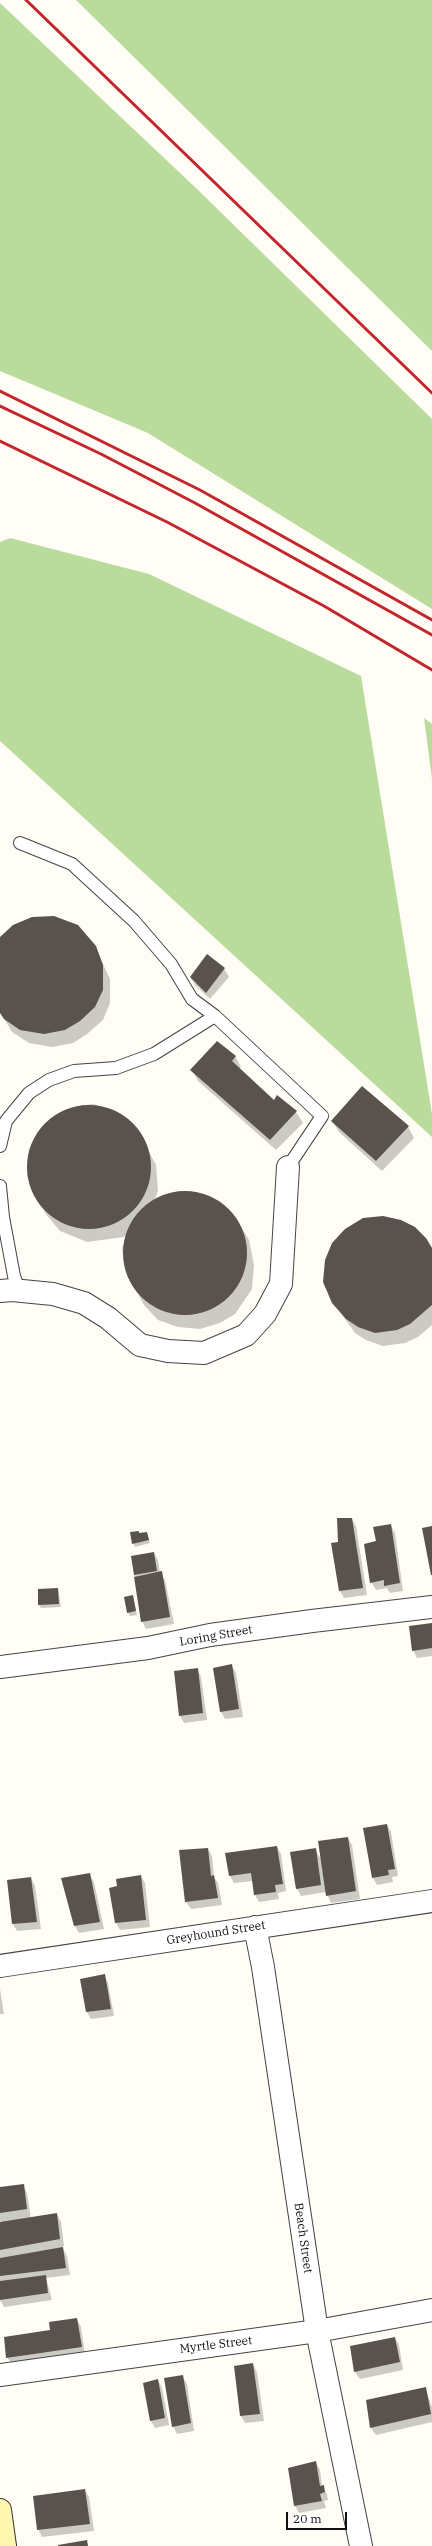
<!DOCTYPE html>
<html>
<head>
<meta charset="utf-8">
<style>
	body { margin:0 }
	#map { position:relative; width:432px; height:2546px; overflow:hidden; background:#fffdf5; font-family:"IBM Plex Serif",serif }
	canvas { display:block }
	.scale { position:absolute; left:286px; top:2512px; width:61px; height:18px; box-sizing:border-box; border:2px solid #111; border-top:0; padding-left:5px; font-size:12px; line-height:14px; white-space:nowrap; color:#111; -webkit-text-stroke:3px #fff; paint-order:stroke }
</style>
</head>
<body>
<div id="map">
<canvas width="432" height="2546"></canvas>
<div class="scale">20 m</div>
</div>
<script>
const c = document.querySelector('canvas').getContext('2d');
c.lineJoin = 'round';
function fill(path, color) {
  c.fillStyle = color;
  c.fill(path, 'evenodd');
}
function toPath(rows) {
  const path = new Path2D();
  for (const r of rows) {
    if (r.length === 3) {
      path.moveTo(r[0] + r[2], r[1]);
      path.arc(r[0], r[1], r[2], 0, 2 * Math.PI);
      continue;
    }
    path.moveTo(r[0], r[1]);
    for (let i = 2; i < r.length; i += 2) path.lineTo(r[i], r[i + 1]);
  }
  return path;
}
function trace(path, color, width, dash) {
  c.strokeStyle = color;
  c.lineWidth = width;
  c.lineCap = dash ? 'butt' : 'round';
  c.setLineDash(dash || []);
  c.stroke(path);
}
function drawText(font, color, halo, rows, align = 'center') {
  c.font = font + ' "IBM Plex Serif",serif';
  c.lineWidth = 4;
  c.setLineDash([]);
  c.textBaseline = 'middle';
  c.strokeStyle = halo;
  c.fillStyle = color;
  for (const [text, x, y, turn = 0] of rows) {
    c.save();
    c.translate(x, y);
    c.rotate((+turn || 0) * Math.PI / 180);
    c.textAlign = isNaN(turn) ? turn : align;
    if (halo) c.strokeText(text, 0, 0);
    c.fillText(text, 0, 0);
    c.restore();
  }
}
fill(toPath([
	[76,0,432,0,432,351],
	[0,3,197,189,432,419,432,609,148,433,0,371],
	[10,538,149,574,361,676,432,1114,432,1137,0,741,0,542],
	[424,718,432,724,432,779]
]), '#b9dc9c');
fill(toPath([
	[0,940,95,947,110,979,110,1003,103,1020,87,1034,73,1043,52,1047,29,1043,12,1032,0,1012],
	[207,956,224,969,229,977,210,999,195,985,191,978],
	[235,1056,241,1067,239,1069,274,1101,277,1097,296,1112,303,1123,276,1150,198,1081,192,1070],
	[362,1087,408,1127,414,1138,382,1171,339,1132,332,1121],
	[93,1104,116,1111,139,1133,156,1165,158,1191,154,1201,163,1195,179,1191,196,1192,221,1202,241,1227,249,1240,254,1265,252,1289,235,1314,220,1323,200,1329,178,1327,158,1320,144,1305,126,1272,122,1249,127,1234,124,1237,87,1242,60,1231,45,1213,27,1176,29,1149,43,1125,60,1113,78,1106],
	[432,1249,432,1325,418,1337,405,1343,383,1346,366,1340,355,1333,333,1302],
	[352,1519,356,1526,367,1595,344,1598,340,1591,333,1544,339,1542],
	[391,1525,395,1533,403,1591,390,1593,387,1588,376,1590,371,1582,377,1542],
	[147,1533,150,1543,135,1547,133,1543,140,1534],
	[154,1553,158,1560,160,1573,165,1580,174,1624,146,1629,142,1621,132,1557],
	[58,1589,61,1607,41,1608,39,1605],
	[133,1596,137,1615,130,1616,128,1613],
	[432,1624,432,1656,417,1658,413,1650],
	[232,1666,236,1673,243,1717,225,1719,221,1712,214,1669],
	[197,1669,201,1677,207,1720,184,1723,180,1716],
	[387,1825,391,1832,398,1876,392,1877,393,1882,377,1885,373,1878],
	[348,1838,352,1845,360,1899,331,1903,326,1892,301,1896,297,1889,315,1849,322,1861],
	[277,1847,281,1854,286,1891,278,1893,279,1899,259,1902,255,1895,253,1881,234,1883,230,1876,226,1854],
	[208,1849,212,1856,214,1877,218,1883,222,1905,191,1909,186,1902,180,1851],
	[89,1874,94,1882,104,1929,79,1933,75,1926,63,1879],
	[141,1876,145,1883,150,1927,120,1930,116,1923,118,1887],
	[31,1878,35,1886,41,1929,17,1931,13,1924,8,1880],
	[104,1975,108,1983,114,2016,91,2019,87,2012,81,1980],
	[0,1989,4,2014,0,2014],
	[23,2185,27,2193,31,2218,57,2214,61,2222,64,2246,62,2247,67,2256,70,2275,46,2278,52,2300,4,2307,0,2300,0,2223,3,2223,0,2221,0,2188],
	[77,2319,81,2327,85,2354,12,2365,7,2357,51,2331],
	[395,2338,399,2345,403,2370,360,2379,355,2372],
	[253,2364,257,2372,264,2421,245,2423,241,2416],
	[182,2376,187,2384,194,2431,177,2434,173,2426],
	[158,2380,162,2388,169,2425,155,2428,151,2421],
	[425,2388,432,2407,432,2422,376,2435,371,2428],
	[316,2462,320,2470,322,2486,327,2494,328,2500,324,2501,326,2508,299,2513,295,2506],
	[85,2490,89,2497,94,2531,42,2537,38,2529]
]), '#0003');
fill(toPath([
	[54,916,78,925,96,946,103,965,103,990,95,1007,80,1021,65,1030,44,1034,20,1030,4,1019,0,1013,0,937,13,925,32,917],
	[207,954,225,968,206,993,190,977],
	[217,1041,236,1056,232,1061,274,1100,277,1095,297,1111,270,1140,190,1070],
	[362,1086,409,1126,376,1161,331,1121],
	[89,1167,62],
	[185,1253,62],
	[383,1216,401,1220,415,1227,426,1238,432,1248,432,1305,410,1324,397,1330,375,1333,358,1327,346,1319,332,1303,323,1282,325,1260,332,1243,345,1229,363,1218],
	[337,1518,352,1518,363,1588,339,1591,331,1543,338,1542],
	[391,1524,400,1583,384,1586,384,1580,370,1583,364,1544,376,1541,373,1527],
	[432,1526,432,1575,431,1575,422,1528],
	[139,1531,139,1533,147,1532,149,1540,132,1544,130,1532],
	[154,1552,157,1571,134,1575,131,1556],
	[162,1571,170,1617,141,1622,134,1577],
	[58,1588,59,1604,38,1605,38,1589],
	[133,1595,136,1611,127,1613,124,1597],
	[432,1623,432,1648,412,1651,409,1626],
	[232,1664,239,1709,220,1712,213,1668],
	[198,1668,203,1713,179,1716,174,1671],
	[387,1824,395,1869,388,1870,389,1875,372,1878,363,1828],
	[348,1837,356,1891,326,1896,318,1841],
	[277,1846,283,1884,275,1885,276,1892,254,1895,251,1873,229,1876,225,1853],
	[208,1848,211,1876,214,1875,218,1898,185,1902,179,1850],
	[316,1848,321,1885,296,1889,290,1852],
	[90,1873,100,1922,74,1926,61,1878],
	[141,1875,146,1920,115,1923,109,1888,117,1886,116,1879],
	[31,1877,37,1922,12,1924,7,1880],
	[105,1974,111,2009,86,2012,80,1979],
	[24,2184,27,2209,0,2213,0,2187],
	[57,2213,60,2239,0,2250,0,2222],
	[63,2247,66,2268,0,2276,0,2258],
	[46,2275,48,2293,0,2300,0,2281],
	[77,2318,82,2347,6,2358,4,2337,50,2330,49,2322],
	[395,2337,400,2362,354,2372,350,2346],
	[253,2363,260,2414,240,2416,234,2366],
	[183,2375,191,2423,172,2427,164,2378],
	[158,2379,165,2418,150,2421,143,2383],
	[426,2387,431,2414,370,2428,366,2400],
	[316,2461,320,2486,324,2485,325,2492,320,2494,322,2501,294,2506,288,2468],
	[85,2489,90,2524,37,2530,33,2496],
	[87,2540,88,2546,58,2546,58,2545]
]), '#5a524d');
const lane = toPath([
	[20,843,72,864,134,921,171,964,192,999,215,1016],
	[0,1146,6,1121,29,1093,49,1080,74,1071,116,1068,154,1054,215,1016,322,1116,288,1167],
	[0,1186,3,1217,14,1276,19,1291]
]);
const street = toPath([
	[0,1291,12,1290,53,1294,84,1303,108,1318,140,1345,168,1351,204,1353,246,1335,265,1314,281,1284,288,1167],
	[0,1667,148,1648,210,1635,312,1621,432,1607],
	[255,1927,263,1967,317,2331,361,2546],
	[0,1966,432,1901],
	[0,2375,317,2331,432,2310]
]);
const secondary = toPath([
	[0,2510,5,2546]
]);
trace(lane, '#444', 14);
trace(street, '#444', 24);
trace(secondary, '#333', 24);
trace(lane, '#fff', 12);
trace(street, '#fff', 22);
trace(secondary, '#fff6b0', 22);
trace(toPath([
	[26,0,432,393],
	[0,391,200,490,432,620],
	[0,406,101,454,195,503,432,635],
	[0,441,167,522,324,606,432,670]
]), '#c4262e', 3);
drawText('12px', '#111', '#fff', [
	["Loring Street",216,1636,-10],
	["Greyhound Street",216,1933,-9],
	["Beach Street",303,2238,82],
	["Myrtle Street",216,2345,-7]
]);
</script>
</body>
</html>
